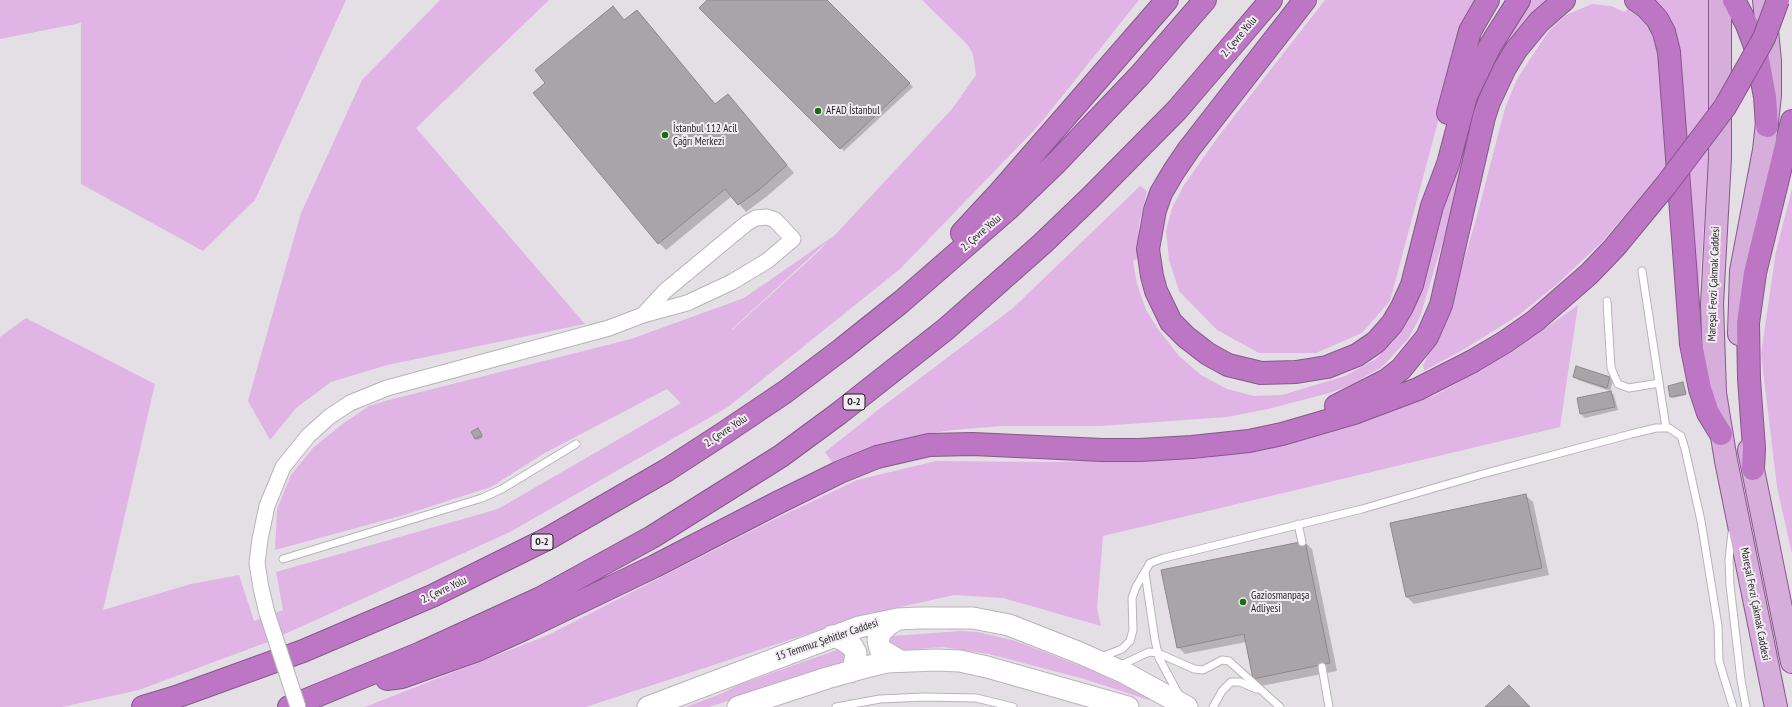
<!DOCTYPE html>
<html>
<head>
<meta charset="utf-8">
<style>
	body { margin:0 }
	canvas { display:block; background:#e3dfe4 }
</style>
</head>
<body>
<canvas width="1792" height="707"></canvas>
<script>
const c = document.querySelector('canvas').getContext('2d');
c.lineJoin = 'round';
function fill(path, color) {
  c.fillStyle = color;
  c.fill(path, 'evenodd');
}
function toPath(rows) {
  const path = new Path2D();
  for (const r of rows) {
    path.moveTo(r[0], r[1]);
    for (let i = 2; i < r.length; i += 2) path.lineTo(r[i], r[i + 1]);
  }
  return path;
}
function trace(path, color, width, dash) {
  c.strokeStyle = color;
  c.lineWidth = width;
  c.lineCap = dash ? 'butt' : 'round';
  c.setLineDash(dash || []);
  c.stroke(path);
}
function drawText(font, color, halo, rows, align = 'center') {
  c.font = font + ' "PT Sans Narrow",sans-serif';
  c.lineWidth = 4;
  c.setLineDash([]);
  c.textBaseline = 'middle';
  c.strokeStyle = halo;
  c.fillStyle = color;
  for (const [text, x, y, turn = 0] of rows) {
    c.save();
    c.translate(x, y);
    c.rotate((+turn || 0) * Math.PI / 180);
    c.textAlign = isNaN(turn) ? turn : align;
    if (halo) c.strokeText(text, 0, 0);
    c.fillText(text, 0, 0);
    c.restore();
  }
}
fill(toPath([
	[0,0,346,0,255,200,203,251,81,184,81,23,0,39],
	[440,0,549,0,416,128,585,324,387,365,331,382,296,408,270,440,248,401,301,213,362,80],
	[922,0,1139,0,1040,124,900,269,728,407,510,532,265,643,139,690,62,707,0,707,0,337,26,318,155,384,103,610,191,584,239,575,254,621,283,610,276,572,498,509,681,403,667,389,543,454,491,487,404,515,275,550,277,509,291,475,313,448,341,425,369,406,389,400,631,339,744,298,835,235,952,109,976,75,973,54,967,44],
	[828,241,820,250,732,330,732,329],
	[1325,0,1478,0,1444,99,1390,301,1362,333,1316,353,1259,353,1217,330,1179,291,1169,260,1166,231,1172,208,1184,185,1218,137],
	[1531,0,1549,0,1540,7,1454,204,1420,317,1408,339,1382,367,1349,386,1329,393,1268,409,1227,417,1100,426,1003,426,953,430,919,435,896,441,832,462,825,452,878,410,1013,308,1140,186,1147,191,1139,224,1137,259,1133,261,1137,284,1146,310,1158,329,1179,356,1201,375,1227,389,1254,396,1282,395,1345,376,1376,359,1392,343,1415,307,1476,88],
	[1651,0,1708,0,1711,72,1708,173,1698,305],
	[1592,4,1611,6,1624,12,1629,8,1642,19,1653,36,1658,54,1668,164,1602,242,1556,285,1519,315,1466,348,1424,371,1423,365,1447,318,1477,216,1505,108,1517,79,1548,32,1566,15],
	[1792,189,1792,554,1777,487,1761,354,1776,251],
	[1578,305,1560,427,1103,536,1097,608,1101,626,1003,598,954,595,865,615,586,707,365,707,548,635,769,522,857,480,936,461,1052,462,1207,458,1318,436,1436,395,1514,351],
	[960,631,978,632,1016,641,1088,669,1150,697,1149,700,1084,679,989,654,942,647,894,651,888,645,889,637,893,636],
	[837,650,847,654,845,663,709,707,686,707,723,693,738,685]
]), '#e0b5e5');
fill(toPath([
	[709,0,825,0,913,87,844,151,701,8],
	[613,8,625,21,637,11,716,105,728,95,794,173,766,197,746,212,732,196,666,250,659,243,546,83],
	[1574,376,1610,378,1613,381,1610,391,1578,380],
	[1683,383,1686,395,1673,398,1671,397],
	[1611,392,1614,395,1618,410,1585,418,1581,414,1578,399],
	[478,429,483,437,477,440,472,432],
	[1525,495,1533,502,1549,575,1414,604,1407,597],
	[1305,542,1312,549,1337,671,1261,686,1254,678,1246,642,1185,654,1178,647]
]), '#0003');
const building = toPath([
	[707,0,827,0,910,83,840,149,699,8,707,0],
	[613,6,624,20,637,10,715,104,728,94,787,165,759,190,738,205,725,189,658,244,533,93,545,83,535,70,613,6],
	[1576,366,1610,377,1607,388,1573,377,1576,366],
	[1683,382,1686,394,1670,397,1668,386,1683,382],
	[1611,391,1615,407,1580,414,1577,398,1611,391],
	[478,428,482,435,475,439,471,432,478,428],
	[1526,494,1542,568,1406,597,1390,523,1526,494],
	[1305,541,1330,663,1253,679,1244,634,1177,648,1161,570,1305,541],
	[1509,685,1530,707,1485,707,1509,685]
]);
fill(building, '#a8a4a8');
trace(building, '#8c888c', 1);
const lane = toPath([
	[1642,271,1666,428],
	[1607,301,1611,368,1618,384,1629,388,1659,383],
	[1298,524,1302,542],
	[1732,532,1729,560,1730,585,1741,680,1746,707],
	[283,559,482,498,502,489,576,444],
	[1145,573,1155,640,1159,658,1180,697],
	[1100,655,1104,656,1122,649,1130,641,1133,630,1132,598,1136,587,1150,563,1164,558,1362,509,1479,475,1631,434,1656,428,1669,428,1681,436,1685,449,1701,521,1718,626,1719,661,1733,707],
	[1119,666,1149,652,1158,653,1194,669,1203,670,1222,660,1229,661,1280,707],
	[1322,667,1329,707],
	[836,707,880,699,924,697,976,698,1013,707],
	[1213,707,1222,691,1231,682,1240,682,1256,689]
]);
const street = toPath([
	[267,613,261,588,257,563,260,539,267,506,283,467,308,436,329,417,350,403,387,388,609,328,643,315,687,303,732,282,767,261,793,239,775,220,767,217,756,218,747,223,665,291,643,315]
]);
const secondary = toPath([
	[898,619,888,625,881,632,878,640,880,649,900,661],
	[832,636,843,640,852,646,856,653,854,666,850,672],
	[648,707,859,627,898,619,919,618,973,618,1009,625,1080,653,1125,673,1187,707],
	[738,707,827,678,870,666,887,662,936,660,960,661,987,667,1128,707]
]);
const primary = toPath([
	[1720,0,1720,158,1712,304,1715,393,1726,461,1776,707],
	[1739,334,1741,271,1764,150,1770,95,1770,61,1764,0],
	[1749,450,1792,662]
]);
const highway = toPath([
	[1305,0,1189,149,1174,171,1161,193,1155,210,1148,249,1152,276,1156,291,1171,322,1186,337,1208,354,1228,365,1261,373,1296,372,1327,367,1357,355,1376,342,1392,324,1402,307,1412,285,1432,206,1448,164,1466,96,1490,46,1519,0],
	[1636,0,1646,7,1657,19,1664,32,1669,52,1691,344,1700,389,1708,413,1721,434],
	[1734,0,1747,25,1756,49,1765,97,1767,126],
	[1448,113,1470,31,1488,0],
	[962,233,1000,192,1167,0],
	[1336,406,1387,380,1401,369,1427,337,1441,305,1484,117,1489,102,1505,68,1516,50,1539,22,1564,0],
	[1753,469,1754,448,1749,379,1748,323,1755,273,1792,121],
	[387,679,402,677,475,651,524,629,655,566,777,503,840,472,877,457,929,445,973,444,1102,450,1140,450,1192,447,1249,441,1282,434,1354,413,1418,389,1471,362],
	[143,707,176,697,303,651,432,596,549,538,667,470,724,433,785,392,842,349,901,302,1007,210,1057,162,1140,75,1205,0],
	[289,707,421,653,541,598,652,537,781,456,838,414,946,329,1042,244,1091,197,1177,110,1271,0]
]);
trace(lane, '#b8b4b9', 9);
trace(street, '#b8b4b9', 17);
trace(secondary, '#b8b4b9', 23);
trace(primary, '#86588b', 24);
trace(highway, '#86588b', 24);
trace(lane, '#fff', 7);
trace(street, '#fff', 15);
trace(secondary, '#fff', 21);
trace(primary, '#d7addc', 22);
trace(highway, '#bc76c4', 22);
const streetBridge = toPath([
	[267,613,298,707]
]);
const highwayBridge = toPath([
	[1471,362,1505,342,1535,321,1589,274,1614,248,1666,185,1725,107,1764,38,1778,0]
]);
trace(streetBridge, '#b8b4b9', 17, []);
trace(highwayBridge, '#86588b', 24, []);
trace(streetBridge, '#fff', 15);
trace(highwayBridge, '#bc76c4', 22);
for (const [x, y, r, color] of [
	[818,111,4,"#166d17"],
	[665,135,4,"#166d17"],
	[1243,602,4,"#166d17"]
]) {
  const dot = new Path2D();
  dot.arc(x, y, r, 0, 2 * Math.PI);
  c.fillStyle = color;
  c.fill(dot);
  trace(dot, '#f0ecf1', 1.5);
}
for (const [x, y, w] of [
	[854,402,22],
	[542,542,22]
]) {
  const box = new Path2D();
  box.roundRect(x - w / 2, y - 8, w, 16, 3);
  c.fillStyle = '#f0ecf1';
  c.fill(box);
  trace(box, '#211f21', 1);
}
drawText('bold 10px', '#211f21', null, [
	["O-2",854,402],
	["O-2",542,542]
]);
drawText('11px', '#211f21', '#f0ecf1', [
	["2. Çevre Yolu",1239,37,-50],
	["2. Çevre Yolu",981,233,-41],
	["Mareşal Fevzi Çakmak Caddesi",1714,284,-88],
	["2. Çevre Yolu",726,431,-34],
	["2. Çevre Yolu",444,590,-25],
	["Mareşal Fevzi Çakmak Caddesi",1755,604,79],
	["15 Temmuz Şehitler Caddesi",827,640,-19]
]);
drawText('11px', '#211f21', '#f0ecf1', [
	["AFAD İstanbul",826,111],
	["İstanbul 112 Acil",673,129],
	["Çağrı Merkezi",673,142],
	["Gaziosmanpaşa",1251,596],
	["Adliyesi",1251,609]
], 'left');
</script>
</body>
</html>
